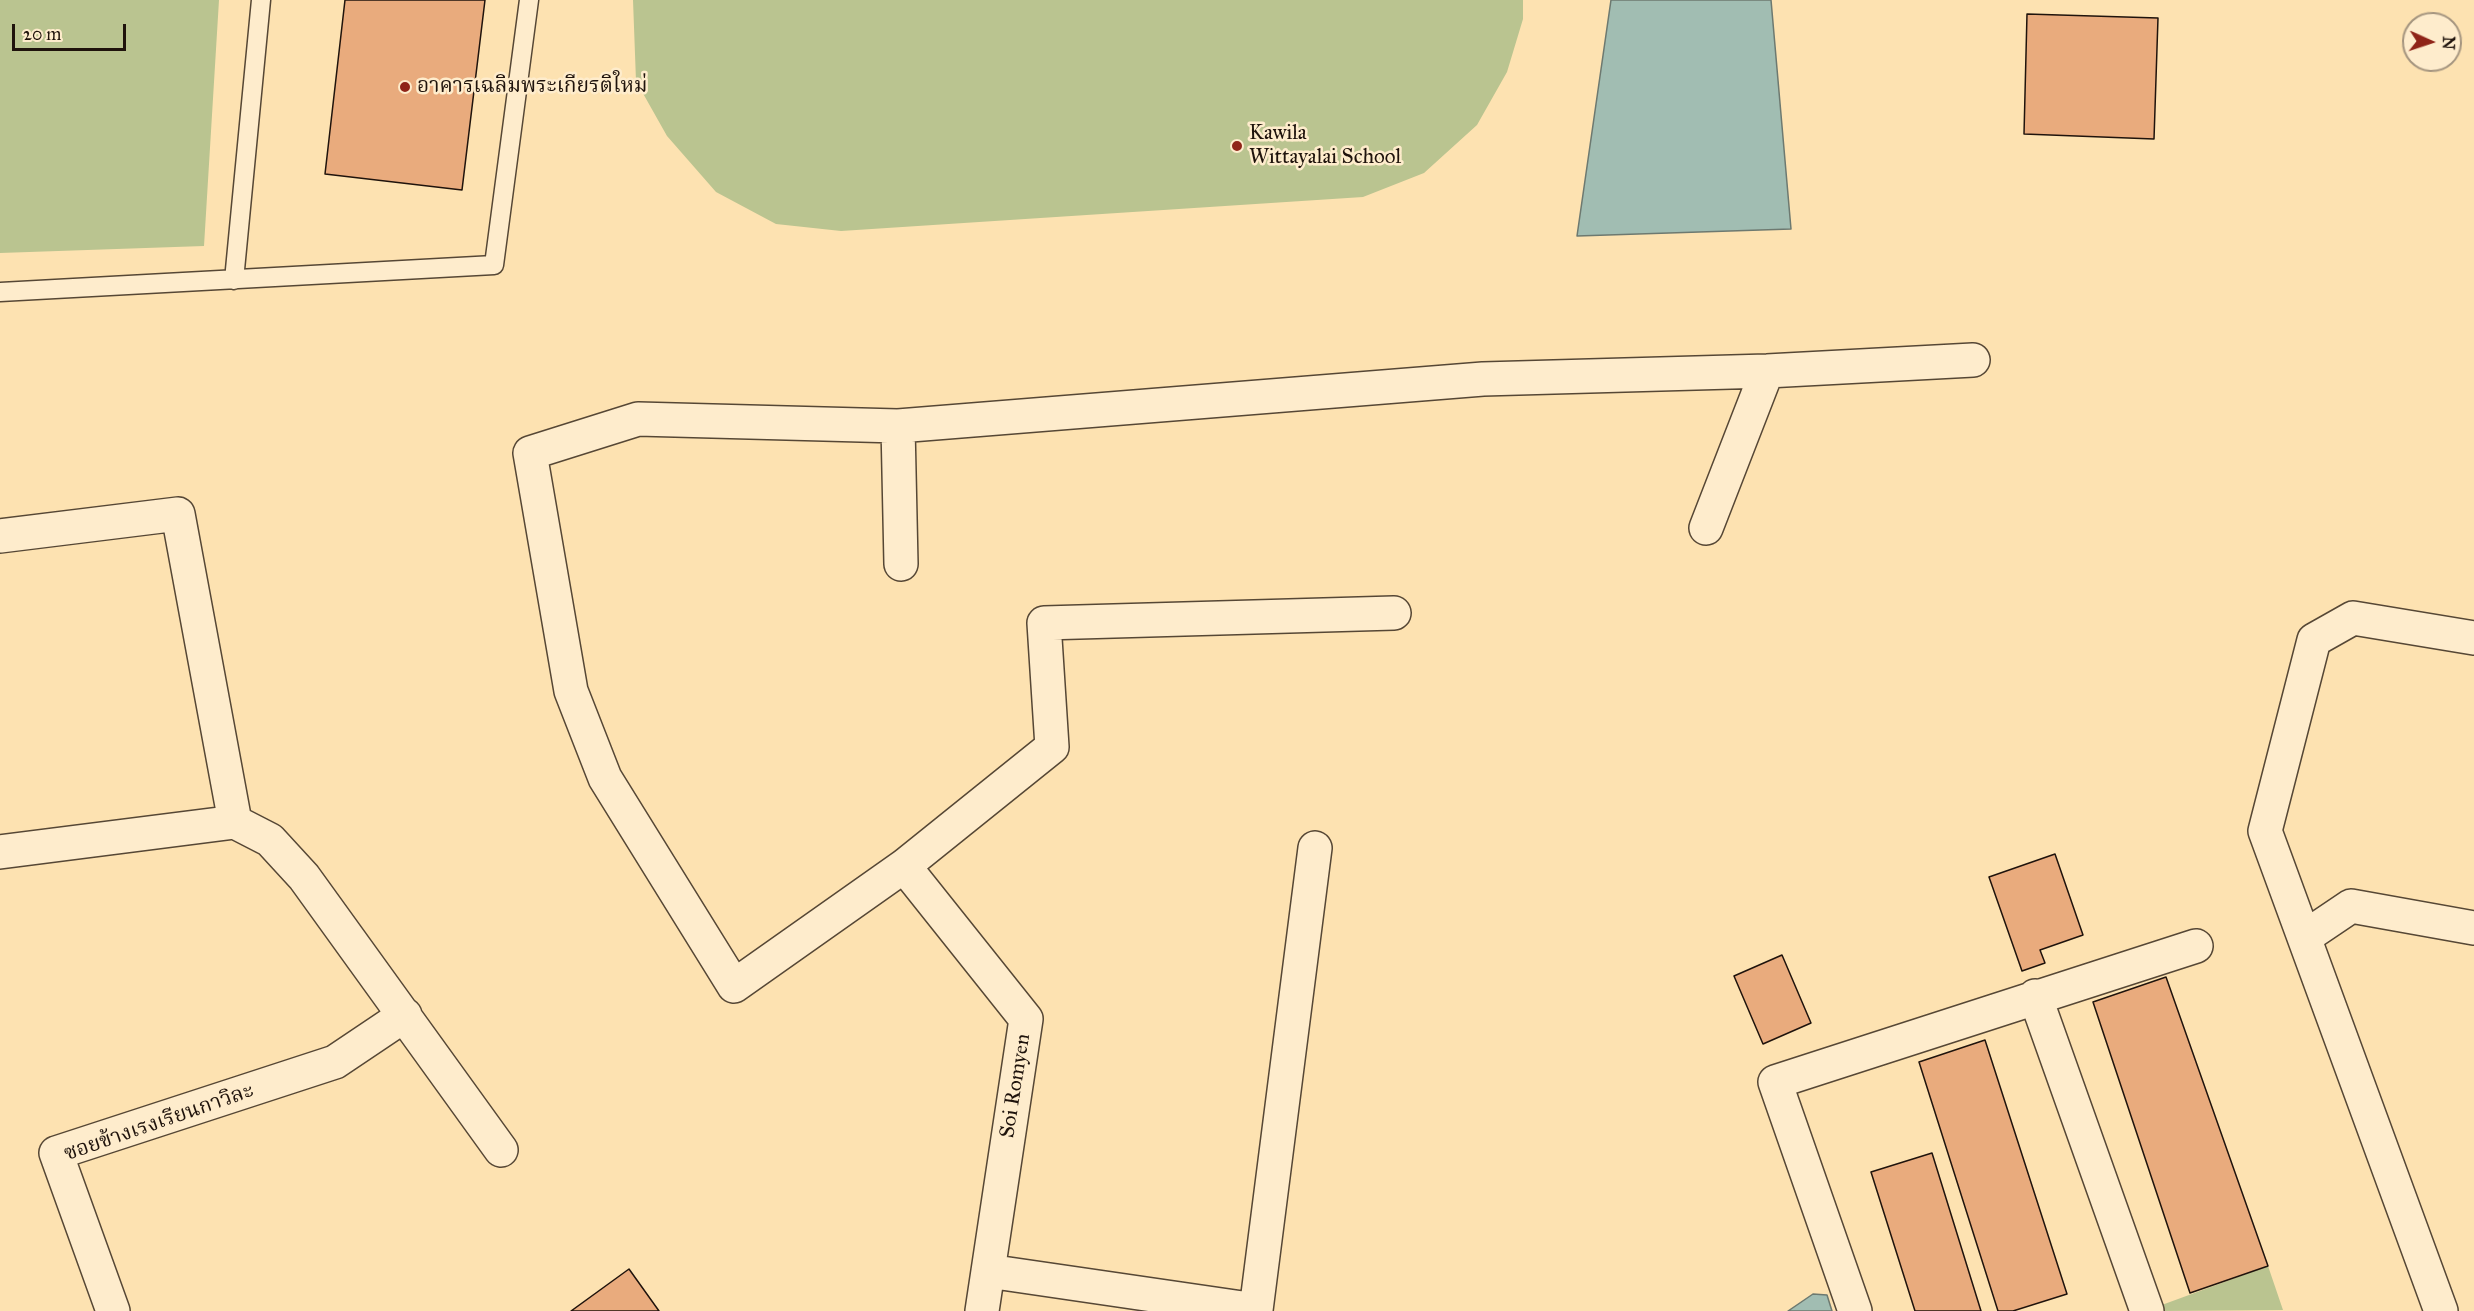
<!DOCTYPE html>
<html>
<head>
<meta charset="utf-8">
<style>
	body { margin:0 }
	#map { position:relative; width:2474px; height:1311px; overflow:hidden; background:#fde2b1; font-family:"IM FELL Great Primer",serif }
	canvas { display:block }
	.north { position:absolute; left:2402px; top:12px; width:60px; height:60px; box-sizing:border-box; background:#feeccc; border:2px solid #a5957f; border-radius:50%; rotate:93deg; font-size:16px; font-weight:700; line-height:24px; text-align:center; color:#1f130c }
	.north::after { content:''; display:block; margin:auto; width:21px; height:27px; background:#8f2418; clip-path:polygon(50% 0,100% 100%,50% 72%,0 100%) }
	.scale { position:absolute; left:12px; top:24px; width:114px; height:27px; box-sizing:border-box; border:3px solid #1f130c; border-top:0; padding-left:8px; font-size:18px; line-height:21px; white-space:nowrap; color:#1f130c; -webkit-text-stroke:4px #feeccc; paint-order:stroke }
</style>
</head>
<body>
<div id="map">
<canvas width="2474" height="1311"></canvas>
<div class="north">N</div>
<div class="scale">20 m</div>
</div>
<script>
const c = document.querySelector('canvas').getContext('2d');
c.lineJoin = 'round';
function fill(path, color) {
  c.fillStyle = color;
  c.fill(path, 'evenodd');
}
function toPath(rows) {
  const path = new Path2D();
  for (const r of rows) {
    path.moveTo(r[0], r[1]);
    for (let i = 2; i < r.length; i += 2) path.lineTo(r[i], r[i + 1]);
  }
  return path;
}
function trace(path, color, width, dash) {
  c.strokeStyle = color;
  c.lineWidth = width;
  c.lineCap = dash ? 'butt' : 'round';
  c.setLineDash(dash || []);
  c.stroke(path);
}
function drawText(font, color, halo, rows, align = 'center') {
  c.font = font + ' "IM FELL Great Primer","Noto Serif Thai",serif';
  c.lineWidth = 5;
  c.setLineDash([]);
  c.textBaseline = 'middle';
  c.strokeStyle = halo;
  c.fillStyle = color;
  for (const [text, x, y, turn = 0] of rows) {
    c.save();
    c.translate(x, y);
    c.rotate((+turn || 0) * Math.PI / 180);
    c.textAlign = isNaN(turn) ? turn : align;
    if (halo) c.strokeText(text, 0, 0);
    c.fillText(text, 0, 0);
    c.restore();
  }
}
fill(toPath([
	[0,0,219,0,204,246,0,253],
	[633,0,1523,0,1523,19,1507,72,1477,125,1424,173,1363,197,841,231,776,224,716,192,667,136,636,81],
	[2268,1266,2283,1310,2161,1311,2159,1306]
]), '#bac490');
const water = toPath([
	[1611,0,1771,0,1791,229,1577,236,1611,0],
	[1813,1294,1827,1295,1832,1311,1788,1311,1813,1294]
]);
fill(water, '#a1bdb2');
trace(water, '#6d7970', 1.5);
const building = toPath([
	[345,0,485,0,462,190,325,174,345,0],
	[2027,14,2158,18,2154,139,2024,134,2027,14],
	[2055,854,2083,935,2040,950,2045,963,2022,971,1989,877,2055,854],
	[1782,955,1811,1023,1763,1044,1734,976,1782,955],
	[2166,977,2268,1266,2190,1293,2093,1002,2166,977],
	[1985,1040,2067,1294,2013,1311,1998,1311,1919,1062,1985,1040],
	[1932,1153,1981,1311,1915,1311,1871,1172,1932,1153],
	[629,1269,659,1311,571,1311,629,1269]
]);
fill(building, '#e9ab7d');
trace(building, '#1f130c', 1.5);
const lane = toPath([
	[234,280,261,0],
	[0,292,494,265,529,0]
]);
const street = toPath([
	[898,426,901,564],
	[1706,528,1767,371],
	[0,536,178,514,235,822,270,840,304,877,501,1150],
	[1394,613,1044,623,1052,747,904,866,734,986,605,778,571,691,530,453,638,419,898,426,1483,379,1767,371,1973,360],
	[0,852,235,822],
	[904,866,1026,1019,982,1311],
	[2305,937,2351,906,2474,928],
	[2035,996,2147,1311],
	[988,1271,1256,1310,1315,848],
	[113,1311,56,1153,335,1062,405,1015],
	[1855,1311,1775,1082,2196,946],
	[2441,1311,2265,831,2314,640,2353,618,2474,638]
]);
trace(lane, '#564735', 21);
trace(street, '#564735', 36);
trace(lane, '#feeccc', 18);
trace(street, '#feeccc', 33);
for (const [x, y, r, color] of [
	[405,87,6,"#8f2418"],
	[1237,146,6,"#8f2418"]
]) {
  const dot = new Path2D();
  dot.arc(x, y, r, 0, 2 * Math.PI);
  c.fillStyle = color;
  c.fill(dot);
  trace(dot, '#feeccc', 2);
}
drawText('21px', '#1f130c', '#feeccc', [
	["อาคารเฉลิมพระเกียรติใหม่",417,87],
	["Kawila",1249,134],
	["Wittayalai School",1249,158]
], 'left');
drawText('21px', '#1f130c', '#feeccc', [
	["Soi Romyen",1016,1086,-81],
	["ซอยข้างเรงเรียนกาวิละ",159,1123,-19]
]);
</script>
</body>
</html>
